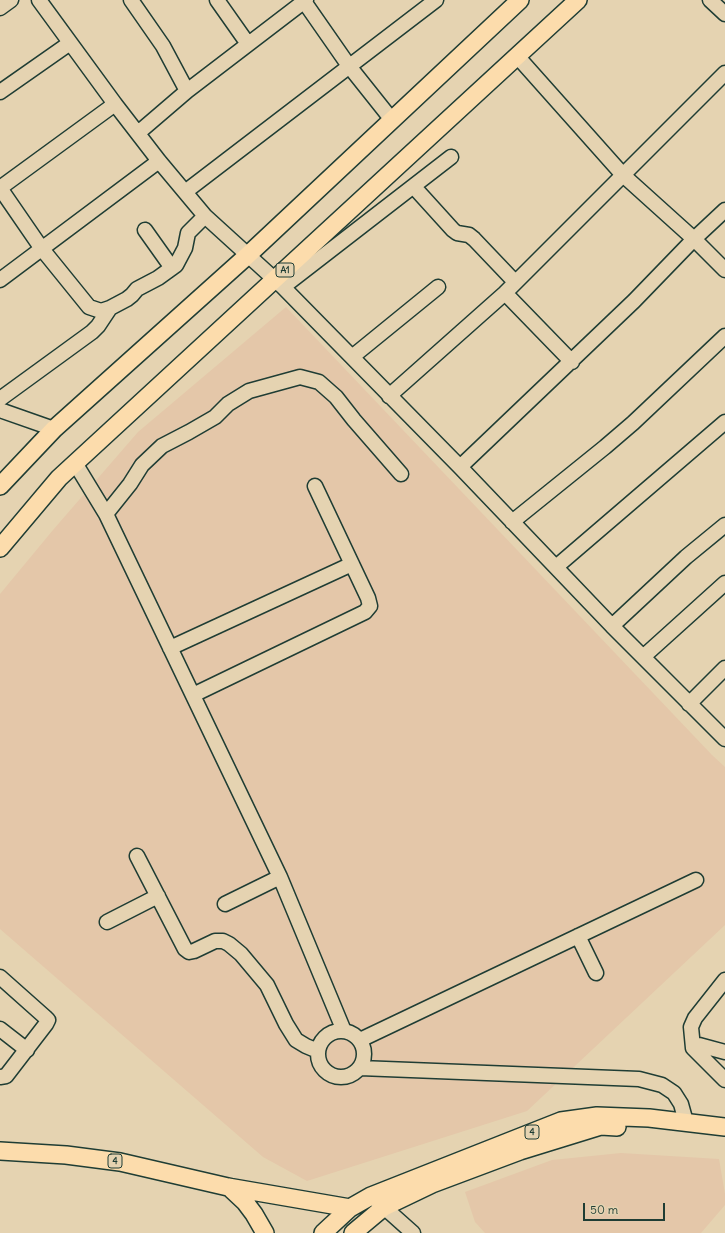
<!DOCTYPE html>
<html>
<head>
<meta charset="utf-8">
<style>
	body { margin:0 }
	#map { position:relative; width:725px; height:1233px; overflow:hidden; background:#e5d3b1; font-family:Delius,sans-serif }
	canvas { display:block }
	.scale { position:absolute; left:583px; top:1203px; width:82px; height:18px; box-sizing:border-box; border:2px solid #1f3d34; border-top:0; padding-left:5px; font-size:12px; line-height:14px; white-space:nowrap; color:#1f3d34; -webkit-text-stroke:3px #e5d3b1; paint-order:stroke }
</style>
</head>
<body>
<div id="map">
<canvas width="725" height="1233"></canvas>
<div class="scale">50 m</div>
</div>
<script>
const c = document.querySelector('canvas').getContext('2d');
c.lineJoin = 'round';
function fill(path, color) {
  c.fillStyle = color;
  c.fill(path, 'evenodd');
}
function toPath(rows) {
  const path = new Path2D();
  for (const r of rows) {
    if (r.length === 3) {
      path.moveTo(r[0] + r[2], r[1]);
      path.arc(r[0], r[1], r[2], 0, 2 * Math.PI);
      continue;
    }
    path.moveTo(r[0], r[1]);
    for (let i = 2; i < r.length; i += 2) path.lineTo(r[i], r[i + 1]);
  }
  return path;
}
function trace(path, color, width, dash) {
  c.strokeStyle = color;
  c.lineWidth = width;
  c.lineCap = dash ? 'butt' : 'round';
  c.setLineDash(dash || []);
  c.stroke(path);
}
function drawText(font, color, halo, rows, align = 'center') {
  c.font = font + ' Delius,sans-serif';
  c.lineWidth = 3;
  c.setLineDash([]);
  c.textBaseline = 'middle';
  c.strokeStyle = halo;
  c.fillStyle = color;
  for (const [text, x, y, turn = 0] of rows) {
    c.save();
    c.translate(x, y);
    c.rotate((+turn || 0) * Math.PI / 180);
    c.textAlign = isNaN(turn) ? turn : align;
    if (halo) c.strokeText(text, 0, 0);
    c.fillText(text, 0, 0);
    c.restore();
  }
}
fill(toPath([
	[286,307,712,755,725,767,725,925,527,1111,307,1181,263,1157,0,929,0,594,53,530,138,432],
	[621,1153,719,1159,725,1194,725,1205,701,1233,485,1233,475,1222,465,1192,552,1160]
]), '#e4c7a9');
const minor = toPath([
	[39,0,115,104,159,161,205,216,283,287,460,467,612,626,725,739],
	[131,0,163,46,187,91],
	[217,0,248,44],
	[303,0,349,66,392,120],
	[710,0,725,14],
	[0,8,11,0],
	[517,56,623,175,694,239,725,270],
	[0,92,70,43],
	[138,133,187,91,306,0],
	[414,187,453,230,457,233,469,235,474,239,515,282],
	[0,188,42,249,89,307,101,311,110,308,127,299,132,295,137,289,158,278,176,265,185,248,188,233,205,216],
	[0,188,115,104],
	[185,192,436,0],
	[145,230,172,268],
	[0,280,159,161],
	[283,287,451,157],
	[505,293,572,362],
	[352,357,438,287],
	[389,396,505,293,725,73],
	[0,399,92,332,98,326,110,308],
	[0,410,54,429],
	[75,463,106,514,280,877,344,1031],
	[460,467,634,301,694,239,725,210],
	[106,514,130,484,142,465,162,446,189,432,215,417,228,404,249,391,300,377,319,382,336,397,354,420,401,474],
	[512,522,605,447,633,423,725,336],
	[556,567,725,422],
	[612,626,686,557,725,525],
	[170,648,352,564],
	[643,657,725,583],
	[193,695,365,612,370,606,368,598,315,486],
	[689,704,725,668],
	[137,856,185,949,189,952,194,951,215,941,223,941,229,944,241,954,267,985,286,1024,296,1040,306,1046,318,1051],
	[225,904,280,877],
	[107,922,158,896],
	[578,936,596,973],
	[0,977,45,1017,48,1020,46,1024,6,1076,0,1077],
	[725,980,695,1018,691,1027,693,1048,725,1080],
	[0,1029,27,1050],
	[341,1054,23],
	[360,1040,696,880],
	[693,1048,699,1045,725,1052],
	[360,1068,639,1079,662,1085,674,1093,681,1104,686,1122],
	[376,1200,413,1233]
]);
const major = toPath([
	[0,486,54,429,248,255,520,0],
	[0,548,59,478,578,0],
	[0,1151,66,1155,120,1162,228,1187,350,1208],
	[229,1187,245,1202,254,1214,265,1233],
	[323,1233,350,1208,371,1196,561,1121,597,1116,649,1118,725,1127],
	[353,1233,384,1207,432,1184,520,1151,601,1126,617,1127]
]);
trace(minor, '#1f3d34', 17);
trace(major, '#1f3d34', 20);
trace(minor, '#e5d3b1', 14);
trace(major, '#fcdcac', 17);
for (const [x, y, w] of [
	[285,270,18],
	[532,1132,14],
	[115,1161,14]
]) {
  const box = new Path2D();
  box.roundRect(x - w / 2, y - 7, w, 14, 3);
  c.fillStyle = '#e5d3b1';
  c.fill(box);
  trace(box, '#1f3d34', 1);
}
drawText('bold 9px', '#1f3d34', null, [
	["A1",285,270],
	["4",532,1132],
	["4",115,1161]
]);
</script>
</body>
</html>
